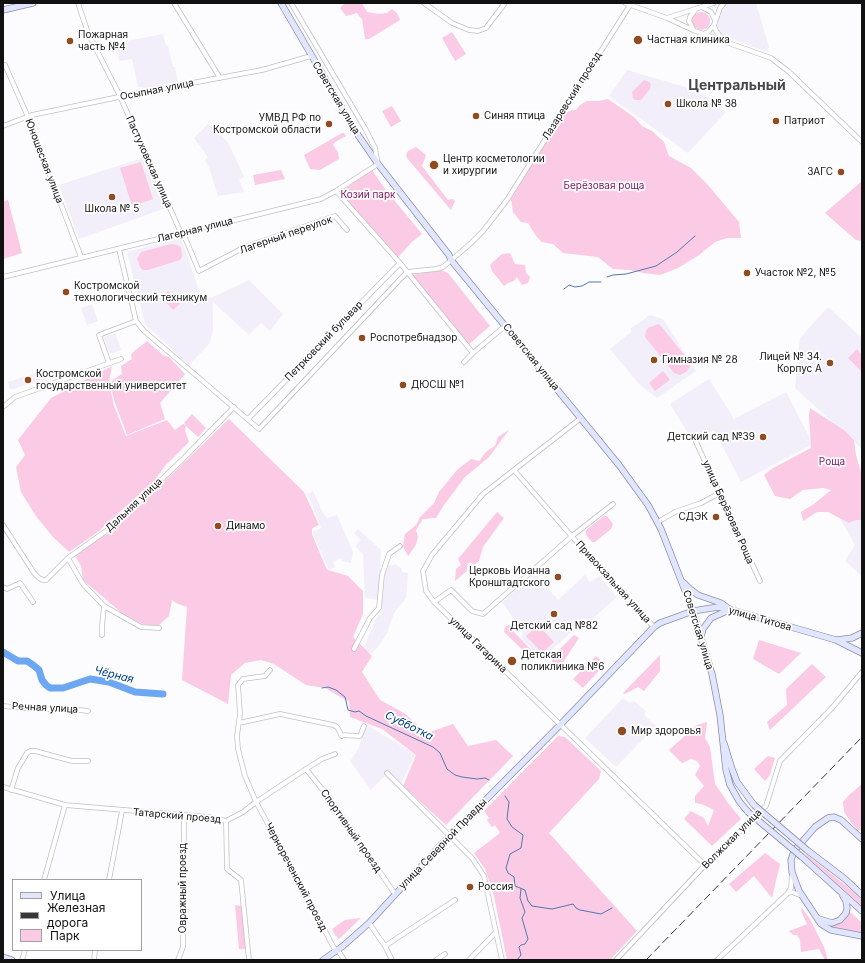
<!DOCTYPE html>
<html>
<head>
<meta charset="utf-8">
<style>
	body { margin:0 }
	#map { position:relative; width:865px; height:963px; overflow:hidden; background:#fcfbfe; font-family:Inter,sans-serif }
	canvas { display:block }
	.frame { position:absolute; inset:0; border:4px solid #111112; pointer-events:none }
	.legend { position:absolute; left:12px; top:879px; width:130px; height:72px; box-sizing:border-box; background:#fff; border:1px solid #a0a0a0; margin:0; padding:5px 7px; list-style:none; font-size:12px; color:#111112 }
	.legend li { display:flex; align-items:center; gap:8px; height:20px }
	.legend b { width:20px; border:1px solid #a0a0a0 }
</style>
</head>
<body>
<div id="map">
<canvas width="865" height="963"></canvas>
<div class="frame"></div>
<ul class="legend">
<li><b style="height:5px;background:#e1e5fd"></b>Улица</li>
<li><b style="height:5px;background:#373738"></b>Железная дорога</li>
<li><b style="height:11px;background:#fbcae5"></b>Парк</li>
</ul>
</div>
<script>
const c = document.querySelector('canvas').getContext('2d');
c.lineJoin = 'round';
function fill(path, color) {
  c.fillStyle = color;
  c.fill(path, 'evenodd');
}
function toPath(rows) {
  const path = new Path2D();
  for (const r of rows) {
    if (r.length === 3) {
      path.moveTo(r[0] + r[2], r[1]);
      path.arc(r[0], r[1], r[2], 0, 2 * Math.PI);
      continue;
    }
    path.moveTo(r[0], r[1]);
    for (let i = 2; i < r.length; i += 2) path.lineTo(r[i], r[i + 1]);
  }
  return path;
}
function trace(path, color, width, dash) {
  c.strokeStyle = color;
  c.lineWidth = width;
  c.lineCap = dash ? 'butt' : 'round';
  c.setLineDash(dash || []);
  c.stroke(path);
}
function drawText(font, color, halo, rows, align = 'center') {
  c.font = font + ' Inter,sans-serif';
  c.lineWidth = 3.5;
  c.setLineDash([]);
  c.textBaseline = 'middle';
  c.strokeStyle = halo;
  c.fillStyle = color;
  for (const [text, x, y, turn = 0] of rows) {
    c.save();
    c.translate(x, y);
    c.rotate((+turn || 0) * Math.PI / 180);
    c.textAlign = isNaN(turn) ? turn : align;
    if (halo) c.strokeText(text, 0, 0);
    c.fillText(text, 0, 0);
    c.restore();
  }
}
fill(toPath([
	[727,3,756,3,769,47,767,52,722,35,719,31,717,26,718,19,721,11],
	[163,34,166,45,168,46,173,67,175,67,178,83,144,89,143,87,138,87,132,59,119,61,116,43],
	[627,70,699,91,726,112,688,153,609,96],
	[208,124,216,129,229,144,244,177,239,179,244,192,218,196,209,167,205,160,208,157,194,138],
	[142,158,166,208,79,239,59,185],
	[181,238,202,299,213,297,249,280,283,314,270,331,261,323,249,335,213,302,213,330,210,343,189,365,145,324,127,252],
	[92,304,98,321,87,325,81,308],
	[828,307,862,338,862,449,795,388,800,338],
	[650,315,663,319,696,371,657,398,639,384,610,349,631,332,631,328],
	[115,333,121,350,110,354,103,337],
	[47,369,49,378,10,390,8,382],
	[709,379,734,419,786,392,813,444,741,482,714,430,693,441,670,404],
	[313,491,323,513,327,518,337,515,353,552,351,563,342,561,341,558,333,562,335,567,329,570,312,532,321,528,308,494],
	[862,500,862,576,845,561,855,545,841,520],
	[358,529,381,550,380,569,382,570,378,600,365,598,363,554,355,546,361,540,354,533],
	[395,564,401,568,402,572,408,573,406,598,394,613,387,633,378,647,371,653,363,650,376,618,381,613,386,565,393,566],
	[535,573,558,600,585,575,590,582,599,576,617,597,582,628,579,625,542,659,522,639,523,632,502,602],
	[623,698,630,703,634,701,646,711,644,715,656,726,616,767,585,738],
	[367,725,415,754,402,782,396,788,385,776,371,790,350,761,358,750,365,727]
]), '#f2effa');
fill(toPath([
	[345,3,362,3,367,12,379,14,387,13,392,9,397,13,400,20,369,39,365,39,362,19,359,16,357,13,346,16,340,8],
	[701,21,9],
	[452,32,466,54,455,61,442,38],
	[644,80,649,82,651,84,650,89,641,100,635,100,633,98,632,92],
	[608,99,634,117,642,126,652,131,664,142,669,156,691,168,708,185,739,222,741,238,727,238,715,242,699,255,678,268,660,275,643,273,630,270,613,269,598,257,563,253,553,244,542,242,536,236,528,223,521,222,513,212,511,199,563,114,572,110,576,110,580,105,587,101,599,101],
	[392,106,401,121,391,127,382,111],
	[342,133,344,133,346,136,335,142,333,145,338,152,339,159,320,170,310,169,304,155],
	[416,147,426,155,422,166,448,200,453,199,455,201,451,210,407,158,406,155,408,151],
	[141,162,153,199,132,206,120,168],
	[281,170,285,179,255,185,253,175],
	[372,170,385,189,422,234,412,242,398,257,340,192],
	[862,181,862,241,856,240,825,213],
	[8,200,22,253,3,259,3,201],
	[171,244,178,245,181,248,182,257,180,260,148,270,143,270,140,267,137,259,141,252],
	[510,253,515,264,525,265,526,273,530,277,528,283,522,285,517,277,514,281,508,283,504,286,492,271,490,265,493,262,502,254],
	[441,270,448,273,490,326,468,345,412,275],
	[168,291,180,304,173,310,161,297],
	[658,324,660,325,690,362,690,367,686,372,680,375,674,373,645,337,646,331,648,328],
	[147,341,163,355,169,357,185,374,160,403,165,419,127,435,114,400,110,382,122,374,121,366,132,359,131,354],
	[857,349,862,355,862,372,848,358],
	[112,366,109,382,114,406,126,436,167,420,175,430,183,424,186,425,184,423,192,414,206,428,198,437,186,426,185,431,189,442,165,466,154,481,98,532,69,552,52,536,36,516,21,492,16,467,25,455,18,440,51,398],
	[663,371,670,380,655,391,649,383],
	[810,408,844,430,854,440,856,455,862,476,862,520,856,520,849,523,828,512,817,512,803,521,801,512,814,504,831,490,823,488,803,490,790,499,775,496,764,475,773,468,811,448,809,416],
	[229,419,304,492,319,525,314,527,312,529,312,534,326,568,328,570,348,576,363,591,363,614,353,637,372,656,362,672,380,700,404,713,427,733,453,724,468,746,496,740,513,756,446,825,403,786,416,755,382,729,350,717,349,702,325,688,306,685,274,664,261,660,245,663,231,675,228,704,182,680,187,607,176,603,172,600,169,616,158,626,142,624,123,614,83,580,81,566,75,556,101,537,112,532],
	[509,430,489,457,465,477,444,505,436,518,423,519,416,530,418,537,416,545,408,556,403,546,405,534,416,525,420,517,434,503,439,492,457,470,471,459,479,461,487,451,495,446,498,437],
	[497,512,504,518,483,547,479,561,474,565,470,562,467,565,467,571,455,581,456,569,461,565,458,559],
	[604,516,607,516,613,524,611,529,595,542,592,542,586,535,586,530],
	[511,624,514,632,535,654,533,660,504,632,505,627],
	[538,625,554,642,542,653,526,636],
	[574,635,579,638,560,667,552,667,552,660,557,652],
	[759,640,801,653,779,674,753,659],
	[660,655,660,671,644,691,638,687,625,694,623,693],
	[596,656,605,664,583,688,573,679],
	[812,664,826,677,770,730,767,722,787,705,786,689],
	[707,722,705,738,710,747,715,784,728,803,741,819,712,846,684,819,691,811,704,818,708,826,714,810,702,804,695,803,695,796,704,786,695,775,700,766,697,761,691,759,682,763,669,750,697,725],
	[558,736,565,737,601,771,599,779,549,833,637,931,610,960,507,960,494,896,485,869,474,853,500,833,495,825,492,827,487,820,489,818,484,811],
	[768,756,775,758,770,775,765,781,754,769],
	[862,784,862,831,859,830,853,825,844,812,843,802,849,795],
	[765,853,780,864,772,898,754,876,736,892,729,884],
	[806,854,849,888,862,900,862,906,805,855],
	[235,905,242,906,246,949,239,949],
	[802,908,810,919,824,947,828,960,825,960,819,949,801,952,800,940,797,935,793,935,789,931,800,927,807,924,801,911],
	[849,911,862,923,862,934,834,928,828,925,837,924,841,922,845,919],
	[361,918,339,939,335,935,332,929,345,920]
]), '#fbcae5');
trace(toPath([
	[607,277,613,275,626,274,656,266,677,252,695,236],
	[564,289,569,285,575,287,582,286,589,282,601,282],
	[322,688,328,687,336,690,345,697,348,710,355,712,359,711,366,716,433,747,440,753,447,769,455,775,462,777,477,779,485,778,489,780],
	[505,796,509,802,507,819,512,827,523,835,521,848,510,854,506,868,508,873,514,877,515,886,525,890,528,901,532,906,552,909,573,904,576,908,580,910,601,914,612,908],
	[517,960,521,955,519,947,521,945,525,944,528,939,522,918,525,912,520,898,521,889]
]), '#517aaf', 1);
trace(toPath([
	[3,652,18,661,27,661,33,665,39,670,42,680,46,685,50,688,63,688,90,679,109,682,135,692,163,694]
]), '#6ca7f2', 7);
const minor = toPath([
	[78,3,88,33,118,92,181,233],
	[174,3,220,78],
	[424,3,452,23,469,30,478,31,486,28,505,3],
	[625,3,667,18,695,31,771,58,788,71,862,142],
	[702,7,711,12,715,20],
	[667,18,714,3],
	[714,25,716,31,723,40],
	[693,29,689,21,690,17,696,9],
	[703,34,708,32,714,25,720,8,724,3],
	[5,65,28,117,81,257],
	[3,126,32,115,138,93,262,70,311,56],
	[336,191,400,263,473,353,505,326],
	[183,233,199,271,245,247,335,216,347,230],
	[119,249,136,321,144,331,259,429,407,272,436,269,443,267,469,245,483,231,507,200,630,5],
	[3,277,321,199,336,191,378,164,375,148,366,130,291,3],
	[464,362,473,353],
	[109,363,99,335,136,321],
	[3,407,15,397,121,359],
	[581,418,483,494,432,555,423,571,426,591,434,602,705,865],
	[248,419,400,263],
	[696,442,760,581],
	[514,470,622,594,654,627],
	[658,522,675,512,701,503,720,493],
	[3,525,34,573,39,578,43,580,46,580,68,558,113,526,183,459,234,407],
	[68,558,83,584,104,606,141,627,159,628],
	[3,587,7,589,20,583,33,602],
	[434,602,451,590,472,611,483,614,572,536,613,504],
	[102,635,102,626,104,606],
	[354,649,370,618,379,608,382,575,389,554,400,546],
	[270,670,265,676,243,679,238,685,240,714,237,736,238,749,245,776,256,802,297,877,336,952],
	[3,706,34,709,71,709,88,711],
	[239,723,280,714,333,725,337,727,342,736],
	[341,735,360,736,364,726],
	[306,769,330,799,395,894],
	[387,773,472,858,484,876,502,960],
	[3,787,65,805,208,817,226,821,243,812,256,802,306,769,322,759,335,754],
	[11,790,18,768,27,753,30,751,35,751,72,761,88,761],
	[226,821,227,869,241,880,249,960],
	[44,880,65,805],
	[109,880,122,811],
	[788,893,792,892,802,896],
	[369,923,385,946,392,960],
	[385,946,455,900],
	[338,950,344,960],
	[22,960,25,950],
	[94,960,95,950],
	[178,960,183,947,184,815],
	[436,960,445,954],
	[469,960,496,932],
	[616,960,705,865,766,806,780,761,832,708,862,672],
	[717,960,788,893,791,888,792,876]
]);
const major = toPath([
	[281,3,358,135,378,164,449,255,451,260,619,465,648,505,661,529,693,611,712,674,720,715,726,770,730,785,739,801,748,812],
	[3,10,33,3],
	[684,583,690,589,698,595,721,603,728,608],
	[701,637,703,629,711,618,729,610],
	[837,640,852,638,862,633],
	[724,743,732,769,737,782,754,805],
	[862,839,841,820,834,817,828,818,815,827,794,851,791,860,792,872,799,891,821,924,831,930,862,936],
	[807,850,845,879,862,895],
	[802,857,862,911],
	[819,919,832,923,840,920,846,913,847,908,846,901,843,896],
	[3,957,12,960],
	[323,960,343,946,369,923,437,849,560,725,654,627,660,623,693,611,718,607,732,610,836,640,862,653]
]);
trace(minor, '#c1c0c3', 5.5);
trace(major, '#8b90a9', 7);
trace(minor, '#fff', 4);
trace(major, '#e1e5fd', 5.5);
trace(toPath([
	[646,960,862,737]
]), '#373738', 1, [8, 4]);
const majorBridge = toPath([
	[754,805,807,850],
	[748,812,802,857]
]);
trace(majorBridge, '#8b90a9', 7, []);
trace(majorBridge, '#e1e5fd', 5.5);
for (const [x, y, r, color] of [
	[638,40,5,"#904c20"],
	[70,41,4,"#904c20"],
	[668,104,4,"#904c20"],
	[476,116,4,"#904c20"],
	[776,121,4,"#904c20"],
	[329,124,4,"#904c20"],
	[434,165,5,"#904c20"],
	[841,172,4,"#904c20"],
	[112,197,4,"#904c20"],
	[747,273,4,"#904c20"],
	[66,292,4,"#904c20"],
	[362,338,4,"#904c20"],
	[654,360,4,"#904c20"],
	[830,363,4,"#904c20"],
	[28,380,4,"#904c20"],
	[403,385,4,"#904c20"],
	[763,437,4,"#904c20"],
	[716,517,4,"#904c20"],
	[218,526,4,"#904c20"],
	[558,577,4,"#904c20"],
	[554,614,4,"#904c20"],
	[512,661,5,"#904c20"],
	[622,731,5,"#904c20"],
	[470,887,4,"#904c20"]
]) {
  const dot = new Path2D();
  dot.arc(x, y, r, 0, 2 * Math.PI);
  c.fillStyle = color;
  c.fill(dot);
  trace(dot, '#fff', 1.5);
}
drawText('10px', '#111112', '#fff', [
	["Пожарная",78,35],
	["часть №4",78,47],
	["Частная клиника",647,40],
	["Школа № 38",676,104],
	["Синяя птица",484,116],
	["УМВД РФ по",321,118,"right"],
	["Костромской области",321,130,"right"],
	["Патриот",784,121],
	["Центр косметологии",443,159],
	["и хирургии",443,171],
	["ЗАГС",833,172,"right"],
	["Школа № 5",112,209,"center"],
	["Участок №2, №5",755,273],
	["Костромской",74,286],
	["технологический техникум",74,298],
	["Роспотребнадзор",370,338],
	["Лицей № 34.",822,357,"right"],
	["Корпус А",822,369,"right"],
	["Гимназия № 28",662,360],
	["Костромской",36,374],
	["государственный университет",36,386],
	["ДЮСШ №1",411,385],
	["Детский сад №39",755,437,"right"],
	["СДЭК",708,517,"right"],
	["Динамо",226,526],
	["Церковь Иоанна",550,571,"right"],
	["Кронштадтского",550,583,"right"],
	["Детский сад №82",554,626,"center"],
	["Детская",521,655],
	["поликлиника №6",521,667],
	["Мир здоровья",631,731],
	["Россия",478,887]
], 'left');
drawText('10px', '#111112', '#fff', [
	["Осыпная улица",157,90,-11],
	["Лазаревский проезд",572,96,-58],
	["Советская улица",336,98,59],
	["Юношеская улица",44,161,69],
	["Пастуховская улица",149,162,66],
	["Лагерная улица",195,230,-14],
	["Лагерный переулок",286,235,-19],
	["Петрковский бульвар",324,341,-46],
	["Советская улица",531,357,51],
	["Дальняя улица",134,505,-43],
	["улица Берёзовая Роща",728,512,66],
	["Привокзальная улица",613,582,48],
	["улица Титова",760,619,16],
	["Советская улица",698,630,73],
	["улица Гагарина",478,645,44],
	["Речная улица",45,708,3],
	["Татарский проезд",177,816,5],
	["Спортивный проезд",351,831,55],
	["Волжская улица",732,839,-45],
	["улица Северной Правды",443,844,-46],
	["Чернореченский проезд",296,877,62],
	["Овражный проезд",183,888,-90]
]);
drawText('10px', '#7d135d', '#fff', [
	["Берёзовая роща",604,186],
	["Козий парк",368,195],
	["Роща",832,462]
]);
drawText('italic 11px', '#004082', '#fff', [
	["Чёрная",114,675,14],
	["Субботка",409,726,26]
]);
drawText('bold 14px', '#48474a', '#fff', [
	["Центральный",737,86]
]);
</script>
</body>
</html>
